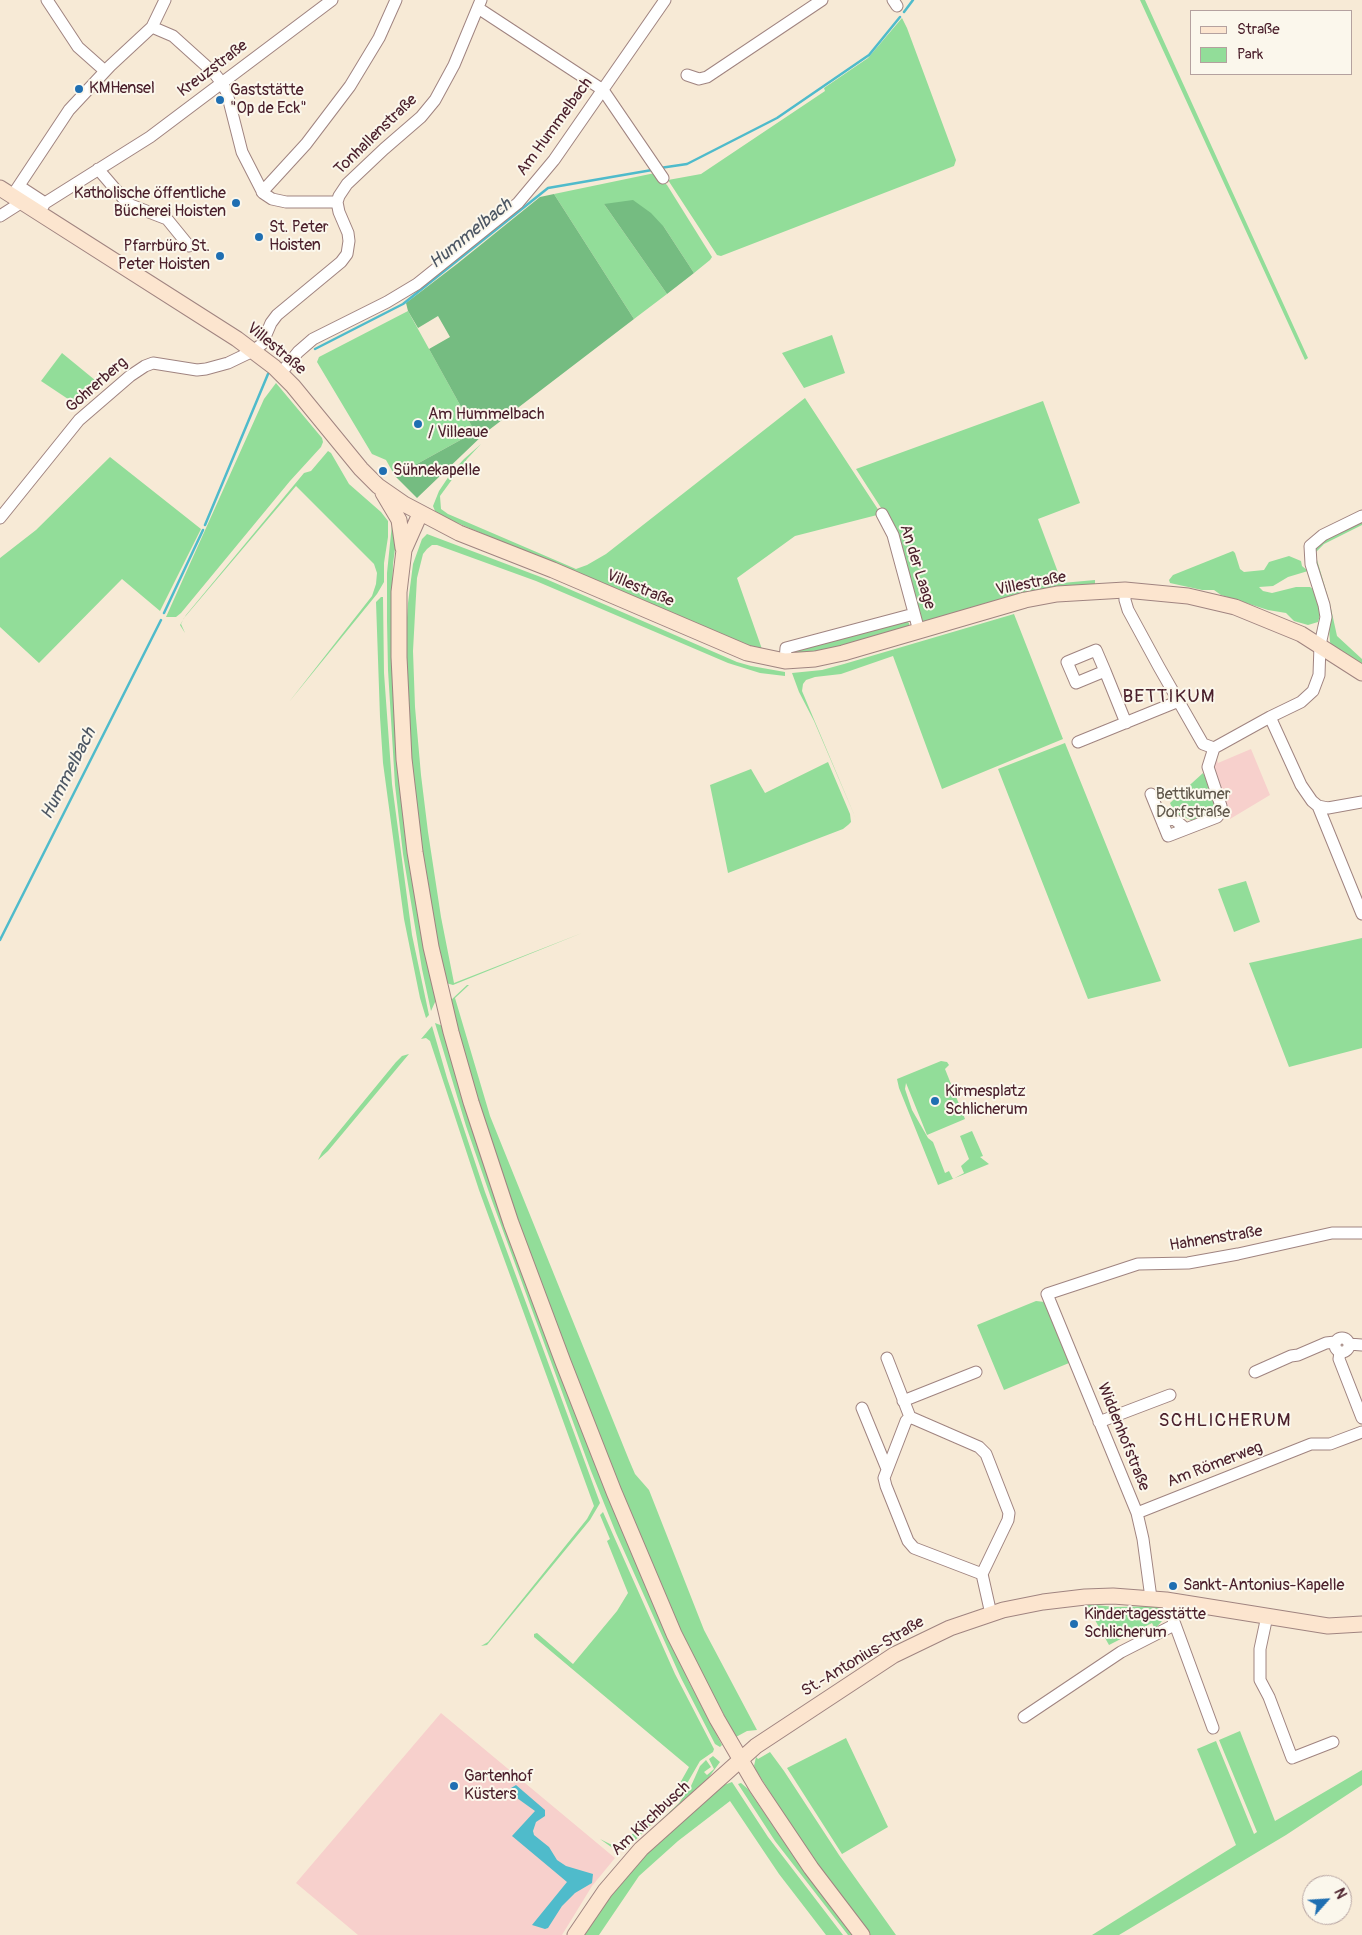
<!DOCTYPE html>
<html>
<head>
<meta charset="utf-8">
<style>
	body { margin:0 }
	#map { position:relative; width:1362px; height:1935px; overflow:hidden; background:#f7ead6; font-family:Pangolin,sans-serif }
	canvas { display:block }
	.legend { position:absolute; left:1190px; top:10px; width:162px; height:65px; box-sizing:border-box; background:#fbf7ec; border:1px solid #b4a19f; margin:0; padding:6px 9px; list-style:none; font-size:15px; color:#4a1f2b }
	.legend li { display:flex; align-items:center; gap:10px; height:25px }
	.legend b { width:25px; border:1px solid #b4a19f }
	.north { position:absolute; left:1302px; top:1875px; width:50px; height:50px; box-sizing:border-box; background:#fbf7ec; border:1px solid #b4a19f; border-radius:50%; rotate:64deg; font-size:14px; font-weight:700; line-height:20px; text-align:center; color:#4a1f2b }
	.north::after { content:''; display:block; margin:auto; width:18px; height:22px; background:#1f6fb2; clip-path:polygon(50% 0,100% 100%,50% 72%,0 100%) }
</style>
</head>
<body>
<div id="map">
<canvas width="1362" height="1935"></canvas>
<ul class="legend">
<li><b style="height:6px;background:#fce5cf"></b>Straße</li>
<li><b style="height:14px;background:#92dd99"></b>Park</li>
</ul>
<div class="north">N</div>
</div>
<script>
const c = document.querySelector('canvas').getContext('2d');
c.lineJoin = 'round';
function fill(path, color) {
  c.fillStyle = color;
  c.fill(path, 'evenodd');
}
function toPath(rows) {
  const path = new Path2D();
  for (const r of rows) {
    if (r.length === 3) {
      path.moveTo(r[0] + r[2], r[1]);
      path.arc(r[0], r[1], r[2], 0, 2 * Math.PI);
      continue;
    }
    path.moveTo(r[0], r[1]);
    for (let i = 2; i < r.length; i += 2) path.lineTo(r[i], r[i + 1]);
  }
  return path;
}
function trace(path, color, width, dash) {
  c.strokeStyle = color;
  c.lineWidth = width;
  c.lineCap = dash ? 'butt' : 'round';
  c.setLineDash(dash || []);
  c.stroke(path);
}
function drawText(font, color, halo, rows, align = 'center') {
  c.font = font + ' Pangolin,sans-serif';
  c.lineWidth = 4;
  c.setLineDash([]);
  c.textBaseline = 'middle';
  c.strokeStyle = halo;
  c.fillStyle = color;
  for (const [text, x, y, turn = 0] of rows) {
    c.save();
    c.translate(x, y);
    c.rotate((+turn || 0) * Math.PI / 180);
    c.textAlign = isNaN(turn) ? turn : align;
    if (halo) c.strokeText(text, 0, 0);
    c.fillText(text, 0, 0);
    c.restore();
  }
}
fill(toPath([
	[1251,749,1270,795,1230,819,1210,767,1217,759,1218,763],
	[441,1713,615,1858,592,1886,562,1935,358,1935,296,1883]
]), '#f7d0cc');
fill(toPath([
	[1140,0,1145,0,1308,358,1305,360],
	[902,18,907,28,956,160,954,166,721,256,717,255,668,180,701,174,825,91,824,88,868,58],
	[655,173,667,185,712,257,710,260,694,273,664,227,604,204,667,294,634,319,554,194],
	[408,311,475,432,395,476,386,460,372,454,317,362,319,357],
	[832,335,845,373,804,388,782,353],
	[62,353,101,385,82,403,77,405,41,381],
	[276,383,322,438,323,442,321,447,290,481,181,613,176,617,166,617,264,399],
	[805,398,881,514,795,536,737,578,763,652,441,516,435,511,433,506,439,491,451,473,464,459,481,444,467,459,440,496,441,509,448,514,576,569,587,565,606,554],
	[1043,401,1080,503,1038,519,1062,583,1095,580,1095,586,925,624,921,622,894,528,856,469],
	[328,451,331,453,349,484,381,512,388,521,388,537,384,563,384,582,377,594,289,702,372,596,376,584,377,573,374,564,296,486,184,618,181,624,185,633,180,625,186,615,304,473,311,471],
	[110,457,201,529,160,611,122,579,39,663,0,627,0,558,36,530],
	[1362,519,1362,525,1324,544,1315,553,1330,604,1337,636,1362,659,1362,666,1331,645,1330,642,1328,614,1313,547],
	[392,524,397,534,393,564,392,600,436,1000,431,1011,422,969,403,854,395,785,388,670,387,621,387,573],
	[427,534,546,579,737,662,751,666,785,672,785,676,760,673,728,663,536,581,437,545,432,545,427,549,423,554,417,578,415,614,413,651,415,707,421,775,428,832,441,917,454,983,582,933,453,985,446,983,427,888,414,790,408,716,406,632,408,603,413,564,422,539],
	[1233,551,1235,553,1240,569,1244,572,1264,570,1269,562,1289,556,1301,561,1302,566,1308,571,1288,577,1273,586,1259,587,1263,591,1272,593,1296,587,1310,587,1317,592,1320,615,1318,622,1308,625,1294,621,1286,613,1268,610,1221,595,1214,590,1202,590,1170,583,1169,580,1173,575],
	[381,597,383,597,384,673,392,784,412,935,429,1015,426,1018,420,998,404,919,383,763,380,717,376,602],
	[1014,614,1063,739,942,789,893,656,841,674,815,677,806,680,803,684,802,691,856,819,814,721,799,692,792,673,822,670,844,664],
	[905,620,909,623,909,627,835,650,789,656,791,650],
	[1065,743,1161,981,1088,999,998,769],
	[828,762,850,814,851,822,848,825,843,829,728,873,710,785,751,769,765,793],
	[1203,773,1211,788,1215,804,1211,811,1207,814,1204,819,1194,821,1175,814,1170,803],
	[1246,881,1260,922,1234,932,1218,889],
	[1362,938,1362,1048,1289,1067,1249,963],
	[467,985,469,985,455,998,490,1116,629,1460,635,1474,649,1490,704,1630,757,1730,747,1731,736,1737,684,1641,659,1585,547,1304,491,1144,450,1001],
	[435,1023,443,1026,667,1633,689,1682,722,1745,720,1747,715,1744,681,1678,616,1533,591,1471,491,1198,466,1126],
	[432,1026,447,1078,485,1192,600,1503,590,1520,487,1645,481,1646,488,1642,587,1519,594,1506,479,1190,430,1041,426,1038,421,1039],
	[409,1054,328,1151,318,1160,322,1152,396,1062,402,1056],
	[941,1061,947,1062,949,1065,945,1069,965,1119,927,1135,906,1083,905,1089,912,1110,928,1138,933,1142,945,1173,949,1171,953,1179,964,1173,961,1166,969,1159,960,1136,972,1131,983,1156,980,1157,989,1164,938,1185,899,1088,897,1079],
	[1036,1301,1045,1302,1069,1363,1004,1390,977,1325],
	[603,1512,675,1674,714,1749,713,1752,700,1761,678,1799,624,1851,614,1849,600,1839,618,1848,675,1792,689,1767,534,1637,534,1634,537,1633,573,1664,617,1611,628,1593,607,1541,610,1539,600,1515],
	[1086,1604,1115,1607,1161,1606,1161,1613,1163,1614,1162,1621,1155,1629,1152,1623,1109,1645],
	[1240,1731,1275,1821,1362,1770,1362,1785,1286,1835,1119,1935,1092,1935,1236,1845,1197,1749,1216,1741,1254,1834,1257,1832,1219,1740],
	[846,1738,888,1827,842,1854,787,1768],
	[770,1752,784,1771,839,1855,896,1935,870,1935,820,1870,757,1772,754,1766,756,1757,758,1759],
	[713,1756,720,1762,704,1784,631,1852,629,1851,679,1803,691,1786,700,1766,706,1760,711,1767,704,1772,707,1775,714,1769,709,1759],
	[732,1782,768,1837,843,1935,826,1935,779,1874,730,1801,678,1841,639,1876,599,1935,581,1935,602,1904,670,1827,724,1785],
	[741,1783,748,1789,790,1851,855,1935,848,1935,775,1841,738,1784]
]), '#92dd99');
fill(toPath([
	[554,194,634,319,485,433,417,498,395,476,475,432,429,349,450,337,438,316,418,328,408,311,406,303,457,264,540,197],
	[633,200,651,213,664,227,694,273,667,294,604,204]
]), '#75bc81');
fill(toPath([
	[516,1785,545,1810,545,1816,536,1822,533,1831,534,1835,549,1847,557,1860,566,1866,593,1874,592,1883,575,1893,562,1906,548,1928,545,1929,532,1925,567,1882,512,1836,535,1811,510,1793,511,1788]
]), '#4fbbcb');
trace(toPath([
	[904,12,913,0],
	[660,168,687,164,777,118,869,55,900,17],
	[315,349,403,304,548,188,652,170],
	[205,525,268,374],
	[164,613,203,530],
	[0,940,161,620]
]), '#4fbbcb', 2.5);
const street = toPath([
	[47,0,78,47,105,71],
	[893,0,897,6],
	[478,8,603,90,663,178],
	[152,27,173,36,214,73,222,83,227,93,242,152,263,193,272,199,286,202,337,202],
	[687,75,699,79,707,77,822,0],
	[98,169,128,204,167,219,189,246],
	[19,186,45,203],
	[262,192,306,144,350,86,379,38,396,0],
	[12,196,69,110,110,66,152,27,165,0],
	[39,213,45,203,150,137,332,0],
	[0,216,22,202],
	[281,373,298,352,313,339,387,302,417,284,518,203,554,160,665,0],
	[882,514,893,535,919,631],
	[0,518,79,420,130,376,145,366,153,363,197,370,206,369,228,363,253,351,262,344,271,323,277,315,341,262,347,254,349,241,348,233,339,212,337,202,339,196,347,184,384,149,421,117,435,100,454,65,481,0],
	[1125,590,1125,600,1128,610,1159,667,1203,744,1214,748,1270,717,1301,702,1313,691,1319,675,1320,645,1326,617,1324,605,1311,564,1310,546,1323,535,1362,516],
	[785,661,786,648,914,614],
	[1105,671,1096,650,1067,662,1076,683,1105,671,1126,723],
	[1270,717,1301,785,1312,801,1318,806,1328,808,1362,802],
	[1078,742,1179,701],
	[1151,794,1168,836,1217,817,1221,812,1221,806,1208,767,1214,748],
	[1318,806,1362,914],
	[1163,824,1168,820,1174,819,1186,829],
	[1342,1345,7],
	[1349,1344,1362,1345],
	[1340,1352,1339,1359,1362,1418],
	[887,1358,910,1417,979,1447,986,1454,1009,1513,1008,1520,982,1574,991,1614],
	[1255,1372,1291,1356,1298,1355,1326,1343,1335,1342],
	[903,1401,976,1372],
	[862,1408,887,1469],
	[910,1417,906,1421,884,1478,886,1486,908,1541,914,1548,982,1574],
	[1099,1422,1170,1395],
	[1137,1513,1311,1444,1330,1444,1362,1432],
	[1151,1598,1143,1539,1137,1513,1047,1294,1138,1264,1188,1263,1238,1254,1332,1233,1362,1233],
	[1166,1600,1213,1728],
	[1267,1616,1260,1649,1260,1680,1269,1697,1292,1758,1333,1742],
	[1024,1717,1121,1652,1174,1625]
]);
const secondary = toPath([
	[0,188,237,339,274,367,293,386,361,469,378,486,404,504,459,533,553,570,747,653,785,661,815,659,843,653,1025,600,1057,594,1125,590,1188,596,1235,607,1301,634,1362,673],
	[383,493,399,520,403,548],
	[420,514,404,550,399,592,399,657,404,759,415,852,431,947,451,1032,471,1102,511,1223,563,1362,614,1492,674,1634,717,1719,756,1786,811,1868,862,1935],
	[575,1935,605,1891,641,1849,756,1746,894,1655,950,1628,1003,1610,1043,1602,1085,1597,1113,1596,1166,1600,1328,1626,1362,1624]
]);
trace(street, '#a08480', 13);
trace(secondary, '#a08480', 17);
trace(street, '#fff', 11);
trace(secondary, '#fce5cf', 15);
for (const [x, y, r, color] of [
	[79,89,5,"#1f6fb2"],
	[220,100,5,"#1f6fb2"],
	[236,203,5,"#1f6fb2"],
	[259,237,5,"#1f6fb2"],
	[220,256,5,"#1f6fb2"],
	[418,424,5,"#1f6fb2"],
	[383,471,5,"#1f6fb2"],
	[935,1101,5,"#1f6fb2"],
	[1173,1586,5,"#1f6fb2"],
	[1074,1624,5,"#1f6fb2"],
	[454,1786,5,"#1f6fb2"]
]) {
  const dot = new Path2D();
  dot.arc(x, y, r, 0, 2 * Math.PI);
  c.fillStyle = color;
  c.fill(dot);
  trace(dot, '#fbf7ec', 2);
}
drawText('16px', '#4a1f2b', '#fbf7ec', [
	["Kreuzstraße",213,69,-37],
	["Am Hummelbach",555,127,-54],
	["Tonhallenstraße",376,135,-44],
	["Villestraße",276,349,40],
	["Gohrerberg",97,385,-41],
	["An der Laage",917,567,73],
	["Villestraße",1031,584,-11],
	["Villestraße",640,589,23],
	["Hahnenstraße",1216,1239,-9],
	["Widdenhofstraße",1123,1437,68],
	["Am Römerweg",1215,1465,-21],
	["St.-Antonius-Straße",863,1657,-31],
	["Am Kirchbusch",651,1819,-43]
]);
drawText('16px', '#4a1f2b', '#fbf7ec', [
	["KMHensel",89,89],
	["Gaststätte",230,91],
	["\"Op de Eck\"",230,109],
	["Katholische öffentliche",226,194,"right"],
	["Bücherei Hoisten",226,212,"right"],
	["St. Peter",269,228],
	["Hoisten",269,246],
	["Pfarrbüro St.",210,247,"right"],
	["Peter Hoisten",210,265,"right"],
	["Am Hummelbach",428,415],
	["/ Villeaue",428,433],
	["Sühnekapelle",393,471],
	["Kirmesplatz",945,1092],
	["Schlicherum",945,1110],
	["Sankt-Antonius-Kapelle",1183,1586],
	["Kindertagesstätte",1084,1615],
	["Schlicherum",1084,1633],
	["Gartenhof",464,1777],
	["Küsters",464,1795]
], 'left');
drawText('16px', '#60584c', '#fbf7ec', [
	["Bettikumer",1193,795],
	["Dorfstraße",1193,813]
]);
drawText('italic 18px', '#4c5663', '#fbf7ec', [
	["Hummelbach",471,234,-39],
	["Hummelbach",69,774,-63]
]);
c.letterSpacing = '1px';
drawText('19px', '#4a1f2b', '#fbf7ec', [
	["BETTIKUM",1169,697],
	["SCHLICHERUM",1225,1421]
]);
c.letterSpacing = '0px';
</script>
</body>
</html>
